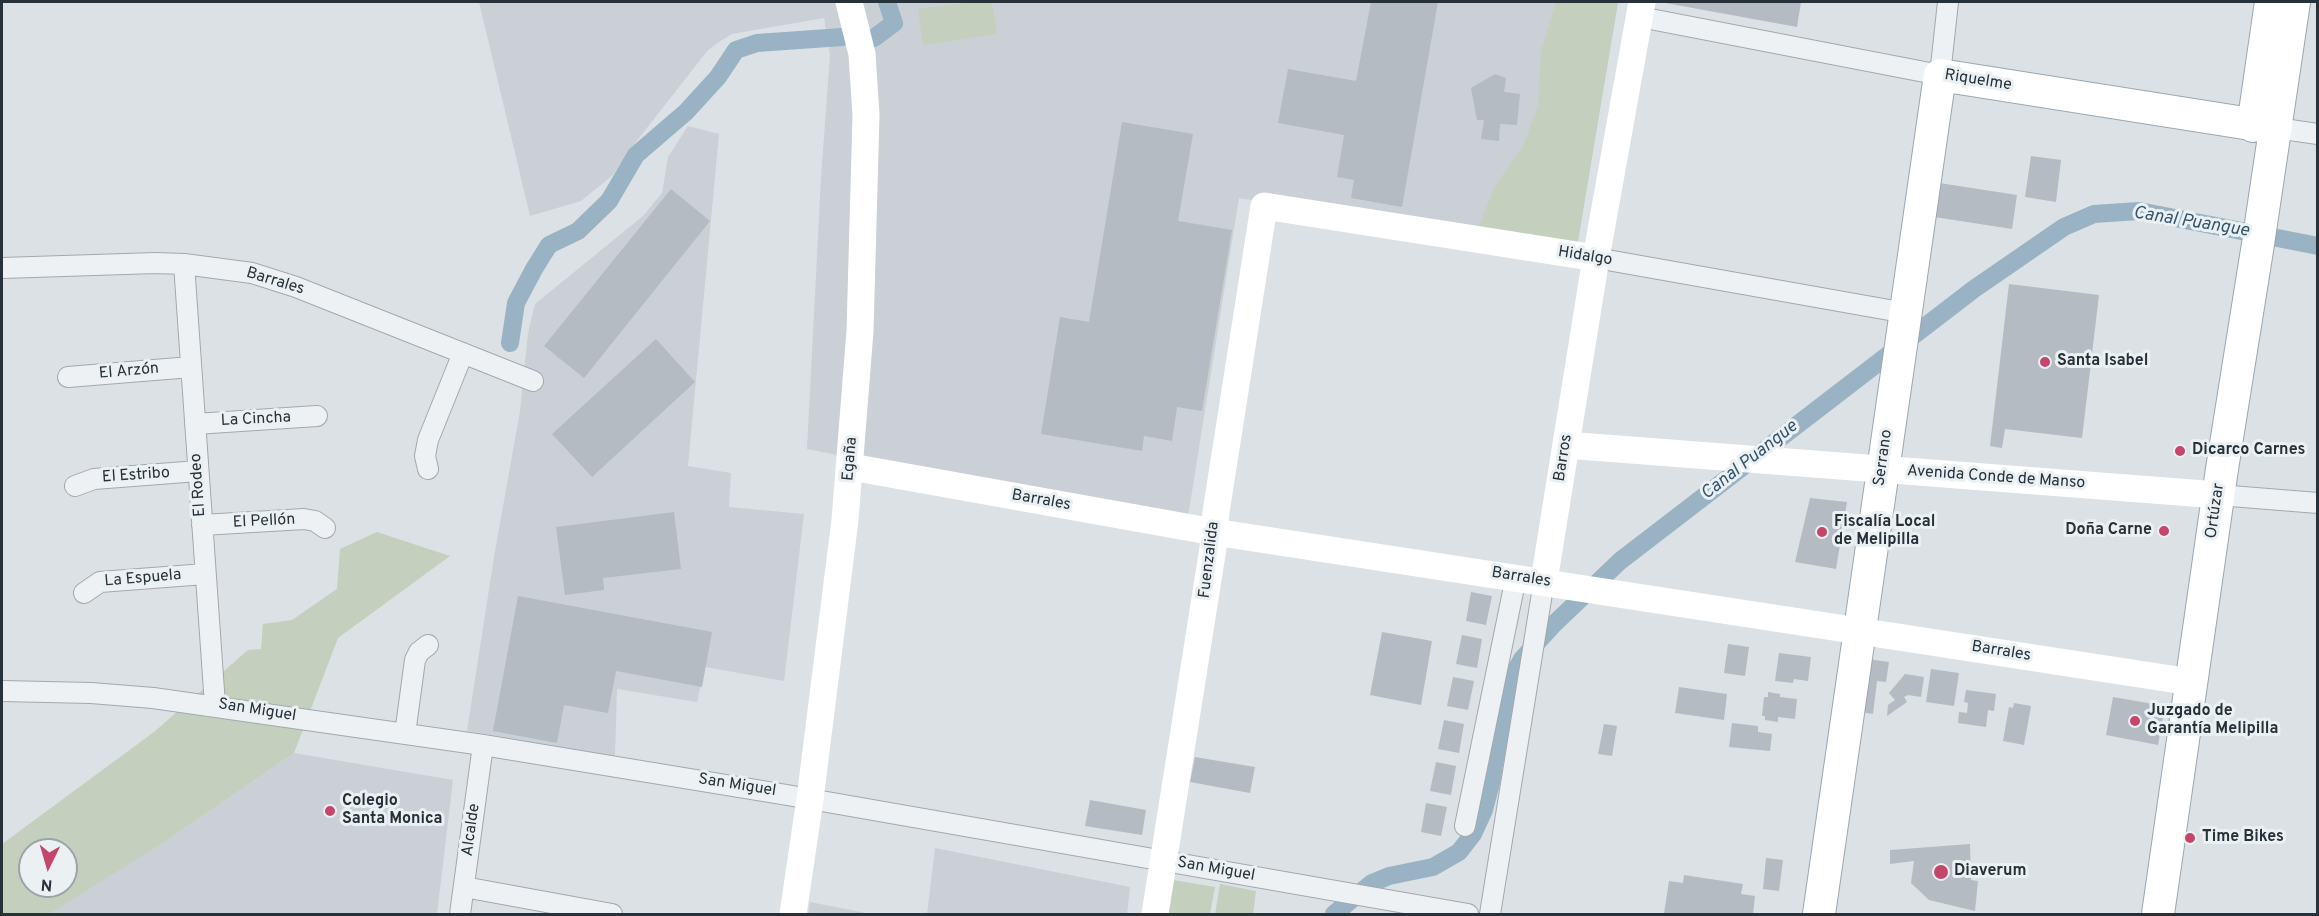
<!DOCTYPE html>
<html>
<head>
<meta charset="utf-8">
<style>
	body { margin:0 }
	#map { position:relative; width:2319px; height:916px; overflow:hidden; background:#dce1e5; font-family:Overpass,sans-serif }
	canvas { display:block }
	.frame { position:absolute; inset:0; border:3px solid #27313a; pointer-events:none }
	.north { position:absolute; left:18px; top:838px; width:60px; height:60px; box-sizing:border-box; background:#ebf0f3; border:2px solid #9da4a9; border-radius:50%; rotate:185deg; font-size:16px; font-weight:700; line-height:24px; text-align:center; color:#27313a }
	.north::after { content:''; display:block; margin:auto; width:21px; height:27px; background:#c5466b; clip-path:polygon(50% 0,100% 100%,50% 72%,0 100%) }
</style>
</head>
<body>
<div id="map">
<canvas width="2319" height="916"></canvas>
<div class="frame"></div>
<div class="north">N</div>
</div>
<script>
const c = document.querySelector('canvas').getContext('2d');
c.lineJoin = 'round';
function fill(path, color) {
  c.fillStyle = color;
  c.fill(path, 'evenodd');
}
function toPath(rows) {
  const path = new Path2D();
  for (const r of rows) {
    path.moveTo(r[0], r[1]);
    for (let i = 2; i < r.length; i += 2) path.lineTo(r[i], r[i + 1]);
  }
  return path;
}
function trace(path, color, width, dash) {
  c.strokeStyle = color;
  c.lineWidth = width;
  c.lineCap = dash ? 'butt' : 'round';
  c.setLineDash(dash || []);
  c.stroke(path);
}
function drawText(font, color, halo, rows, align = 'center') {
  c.font = font + ' Overpass,sans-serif';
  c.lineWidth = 6;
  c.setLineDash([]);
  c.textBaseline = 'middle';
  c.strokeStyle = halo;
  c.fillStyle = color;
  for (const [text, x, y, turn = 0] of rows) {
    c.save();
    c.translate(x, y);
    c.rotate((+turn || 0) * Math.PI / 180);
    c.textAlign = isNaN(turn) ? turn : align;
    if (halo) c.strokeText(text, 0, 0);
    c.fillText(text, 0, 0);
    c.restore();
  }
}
fill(toPath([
	[479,2,1618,2,1576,253,1239,198,1187,523,807,449,821,178,830,55,824,18,732,34,722,40,708,50,632,147,613,175,581,201,530,216],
	[688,126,719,134,688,466,731,473,729,507,804,514,784,681,705,667,697,702,617,689,615,756,467,731,494,557,520,411,528,333,535,304,643,216,662,193,668,157],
	[294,753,453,780,437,914,44,914,166,841],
	[935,848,1130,887,1127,914,927,914],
	[810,902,871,914,808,914]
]), '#cad0d6');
fill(toPath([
	[976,2,992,2,997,34,923,45,918,9],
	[1556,2,1618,2,1576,253,1474,238,1494,188,1524,144,1538,106,1541,52],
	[377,532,450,556,338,638,294,753,166,841,49,914,2,914,2,844,154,732,248,650,261,649,263,624,292,620,337,589,340,549],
	[30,850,66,850,66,886,30,886],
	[1173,880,1215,887,1210,914,1168,914],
	[1220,884,1256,891,1253,914,1215,914]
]), '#c4cfbe');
trace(toPath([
	[874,38,894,23,887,2],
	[510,343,516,303,534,269,549,245,578,231,609,201,636,155,686,112,718,77,736,50,757,43,842,37],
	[1334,914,1372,883,1389,876,1433,867,1459,852,1473,834,1484,810,1491,783,1505,702,1513,676,1522,659,1554,624,1620,561,1974,289,2064,227,2094,214,2139,211,2318,246]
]), '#99b3c4', 18);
fill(toPath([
	[1371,2,1438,2,1402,207,1351,198,1354,180,1337,177,1344,135,1278,123,1288,69,1356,81],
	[1660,2,1801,2,1797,27],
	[1495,74,1506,78,1504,92,1520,94,1517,125,1500,124,1499,141,1481,139,1484,120,1477,120,1471,88],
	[1122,122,1193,134,1178,221,1232,230,1202,411,1177,407,1172,441,1144,436,1142,451,1041,434,1060,317,1089,322],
	[2031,156,2061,160,2056,202,2025,197],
	[1933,182,2017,195,2012,229,1928,216],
	[671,189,710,221,584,378,544,346],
	[2009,284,2099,295,2082,438,2005,429,2002,448,1990,446],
	[656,339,695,382,592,477,552,434],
	[1810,498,1847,502,1836,569,1795,562],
	[674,512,681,569,603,578,604,590,565,595,556,527],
	[1471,592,1492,596,1486,625,1466,621],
	[518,596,712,632,702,687,616,671,608,713,564,705,557,743,493,731],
	[1382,632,1432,641,1421,705,1370,695],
	[1462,635,1482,639,1477,668,1456,664],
	[1728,644,1749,647,1745,676,1724,673],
	[1779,653,1811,657,1808,681,1794,679,1793,683,1775,681],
	[1861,658,1889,662,1886,682,1877,681,1873,714,1854,711],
	[1931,669,1959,673,1954,706,1926,702],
	[1905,674,1924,677,1921,697,1908,695,1904,697,1907,702,1887,716,1888,705,1895,700,1889,693],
	[1453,677,1474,681,1468,710,1447,706],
	[1679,687,1727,694,1724,720,1675,713],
	[1966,690,1996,694,1994,711,1988,710,1986,727,1958,723,1959,712,1967,713,1968,703,1964,702],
	[1768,692,1780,694,1780,697,1797,699,1795,719,1778,717,1778,722,1765,720,1765,716,1762,716,1764,697,1768,697],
	[2113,697,2165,706,2158,745,2106,735],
	[2014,703,2031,706,2024,745,2003,741,2009,707,2013,708],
	[1444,720,1464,724,1459,753,1438,749],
	[1732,723,1758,726,1758,732,1772,734,1770,751,1729,747],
	[1604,724,1617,726,1612,756,1598,754],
	[1195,757,1255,767,1250,793,1190,782],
	[1436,762,1456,766,1451,795,1430,791],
	[1090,800,1146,810,1142,835,1085,826],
	[1426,803,1447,807,1441,836,1421,832],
	[1970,844,1971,880,1978,881,1975,911,1929,900,1911,883,1914,861,1890,864,1890,850],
	[1766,858,1783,860,1779,891,1763,889],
	[1684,875,1743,884,1741,894,1755,896,1753,914,1664,914,1669,881,1683,883]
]), '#b4bbc2');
const street = toPath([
	[1640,17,1940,75,1948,2],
	[2276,128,2318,134],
	[1596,258,1906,313],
	[184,264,215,705],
	[2,268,156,263,184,264,252,273,296,287,533,381],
	[68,377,191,367],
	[195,424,317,416],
	[428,469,425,456,428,440,463,353],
	[75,486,94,479,198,471],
	[2218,495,2318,503],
	[202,525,304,519,315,521,325,528],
	[84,593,100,582,205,574],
	[2,691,91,693,153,698,483,745,787,795,1468,914],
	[405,734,415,660,419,652,428,645],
	[1465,826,1516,577],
	[464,887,612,914],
	[460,914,483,745],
	[1490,914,1544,581]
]);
const primary = toPath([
	[2253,126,2271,2],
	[1819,914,1940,75,2276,128],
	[2158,914,2222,469,2258,244,2294,2]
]);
trace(street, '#a2a9ae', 22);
trace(primary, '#9ca7b0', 34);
trace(street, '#eef1f4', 20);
trace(toPath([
	[1566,445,2218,495],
	[851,467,1214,532,2191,682],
	[1544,581,1596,258,1642,2],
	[793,914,810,799,845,520,860,331,866,115,862,54,849,2],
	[1155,914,1213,548,1216,512,1264,206,1596,258]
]), '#fff', 27);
trace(primary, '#fff', 32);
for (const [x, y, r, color] of [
	[2045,362,6,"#c5466b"],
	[2180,451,6,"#c5466b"],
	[2164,531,6,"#c5466b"],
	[1822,532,6,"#c5466b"],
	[2135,721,6,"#c5466b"],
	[330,811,6,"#c5466b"],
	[2190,838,6,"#c5466b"],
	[1941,872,8,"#c5466b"]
]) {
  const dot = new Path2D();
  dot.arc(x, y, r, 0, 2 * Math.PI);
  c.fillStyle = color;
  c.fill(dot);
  trace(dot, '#ebf0f3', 2);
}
drawText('16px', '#27313a', '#ebf0f3', [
	["Riquelme",1978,81,9],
	["Hidalgo",1585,257,9],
	["Barrales",275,282,17],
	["El Arzón",129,372,-5],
	["La Cincha",256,420,-3],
	["Barros",1564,458,-81],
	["Serrano",1884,458,-82],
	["Egaña",851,459,-85],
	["El Estribo",136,476,-4],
	["Avenida Conde de Manso",1996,478,4],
	["El Rodeo",199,485,-94],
	["Barrales",1041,501,10],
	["Ortúzar",2216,511,-82],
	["El Pellón",264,522,-3],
	["Fuenzalida",1210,560,-83],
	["Barrales",1521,578,9],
	["La Espuela",143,579,-5],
	["Barrales",2001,652,9],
	["San Miguel",257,711,9],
	["San Miguel",737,786,9],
	["Alcalde",472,830,-82],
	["San Miguel",1216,870,10]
]);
drawText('bold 16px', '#27313a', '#ebf0f3', [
	["Santa Isabel",2057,362],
	["Dicarco Carnes",2192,451],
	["Fiscalía Local",1834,523],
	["de Melipilla",1834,541],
	["Doña Carne",2152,531,"right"],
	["Juzgado de",2147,712],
	["Garantía Melipilla",2147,730],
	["Colegio",342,802],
	["Santa Monica",342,820],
	["Time Bikes",2202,838],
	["Diaverum",1954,872]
], 'left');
drawText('italic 18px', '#34546c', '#ebf0f3', [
	["Canal Puangue",2191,223,9],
	["Canal Puangue",1750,461,-38]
]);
</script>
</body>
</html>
